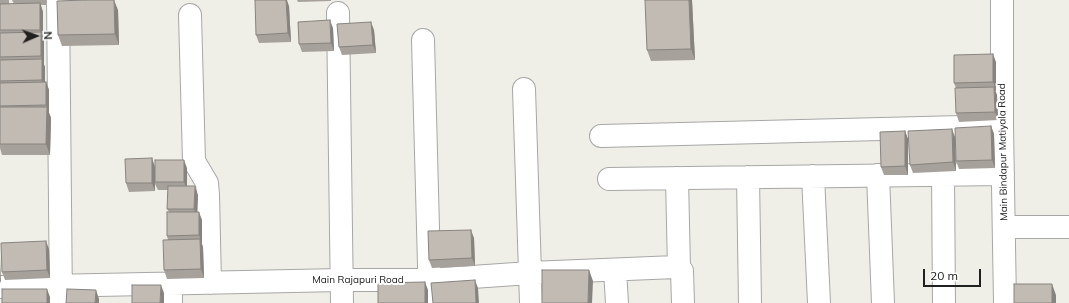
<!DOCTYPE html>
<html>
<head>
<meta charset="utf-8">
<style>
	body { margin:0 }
	#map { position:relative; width:1069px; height:303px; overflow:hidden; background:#f0efe7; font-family:Mulish,sans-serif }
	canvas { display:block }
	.north { position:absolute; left:16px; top:16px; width:40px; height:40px; -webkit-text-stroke:3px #fff; paint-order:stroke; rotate:88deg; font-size:11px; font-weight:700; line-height:16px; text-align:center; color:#202020 }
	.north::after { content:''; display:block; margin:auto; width:14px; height:18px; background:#202020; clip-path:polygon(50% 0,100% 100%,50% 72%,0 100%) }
	.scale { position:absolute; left:923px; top:269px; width:58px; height:18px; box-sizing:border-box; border:2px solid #202020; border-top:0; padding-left:5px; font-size:12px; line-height:14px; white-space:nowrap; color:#202020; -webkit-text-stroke:3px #fff; paint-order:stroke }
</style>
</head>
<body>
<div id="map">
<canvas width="1069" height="303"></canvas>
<div class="north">N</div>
<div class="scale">20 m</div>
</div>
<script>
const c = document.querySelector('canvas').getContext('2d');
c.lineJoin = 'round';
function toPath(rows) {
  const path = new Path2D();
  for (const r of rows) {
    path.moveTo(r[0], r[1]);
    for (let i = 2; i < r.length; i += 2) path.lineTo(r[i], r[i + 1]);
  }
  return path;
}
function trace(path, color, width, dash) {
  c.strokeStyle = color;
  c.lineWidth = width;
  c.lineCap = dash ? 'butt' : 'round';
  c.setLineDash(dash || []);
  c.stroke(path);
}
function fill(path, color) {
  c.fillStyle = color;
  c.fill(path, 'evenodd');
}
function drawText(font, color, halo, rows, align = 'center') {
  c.font = font + ' Mulish,sans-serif';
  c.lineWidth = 4;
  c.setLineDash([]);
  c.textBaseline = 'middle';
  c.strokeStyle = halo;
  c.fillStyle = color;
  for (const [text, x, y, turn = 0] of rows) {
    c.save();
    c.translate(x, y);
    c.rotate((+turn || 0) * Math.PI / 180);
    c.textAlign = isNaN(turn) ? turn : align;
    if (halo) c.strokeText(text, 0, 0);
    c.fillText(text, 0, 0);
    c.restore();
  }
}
const minor = toPath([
	[58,0,61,303],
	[1002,0,1002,126,1005,303],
	[338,13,342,303],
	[190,15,194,161,207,183,208,195,210,283],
	[423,40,430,303],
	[524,89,531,303],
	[601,136,1002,126],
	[943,174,944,303],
	[878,175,883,303],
	[813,176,819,303],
	[748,177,750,303],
	[677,178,679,269],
	[609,179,1003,174],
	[1004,227,1069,227],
	[615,270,617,303],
	[171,283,171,303],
	[0,287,341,280,429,280,530,273,676,267,682,271,683,303]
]);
trace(minor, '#a7a7a7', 24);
trace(minor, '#fff', 22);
fill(toPath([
	[0,0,9,0,9,4,14,4,12,0,46,0,46,5,41,5,43,12,43,38,44,41,44,64,43,64,45,67,45,82,46,82,49,90,49,113,51,118,50,155,2,155,0,148],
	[297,0,331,0,331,1,298,2],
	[692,0,695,60,651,61,647,50],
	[289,6,291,42,259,43,256,35],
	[118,10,119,45,62,46,58,35],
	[333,28,334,51,302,52,299,44],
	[374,30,376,53,342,55,339,47],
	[996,62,996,91,995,91,997,95,998,120,959,122,956,113,956,88,954,83],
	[991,126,994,134,995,168,959,169,956,161],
	[905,131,908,139,908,175,884,175,881,167],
	[955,137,956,171,913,173,910,165],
	[155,166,187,168,187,186,198,195,197,212,202,220,202,244,203,247,204,278,167,279,164,270,168,240,167,236,169,212,167,209,168,190,158,190,155,184,155,191,129,192,126,183],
	[474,238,475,266,432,268,429,260],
	[49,249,50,278,5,280,2,272]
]), '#a6a19b');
fill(toPath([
	[114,0,118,10,119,45,115,34],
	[286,0,287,0,289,6,291,42,288,33],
	[689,0,692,0,695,60,691,49],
	[40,3,43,12,43,38,40,30],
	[330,20,333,28,334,51,331,43],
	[371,22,374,30,376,53,373,45],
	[41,32,44,41,44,64,41,56],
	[993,54,996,62,996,91,993,82],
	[42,59,45,67,45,88,42,80],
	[46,82,49,90,49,113,46,105],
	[994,87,997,95,998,120,995,112],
	[47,107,51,118,50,155,46,144],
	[991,126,994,134,995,168,992,160],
	[952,129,955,137,956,171,953,162],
	[905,131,908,139,908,175,905,166],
	[152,158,155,167,155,191,152,183],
	[184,160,187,168,187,190,184,182],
	[195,186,198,195,197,217,194,209],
	[199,212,202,220,202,244,199,235],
	[471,230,474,238,475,266,472,258],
	[200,239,203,247,204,278,201,269],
	[46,241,49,249,50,278,47,270],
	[0,258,1,283,0,281],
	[589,270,593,281,592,303,588,303],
	[475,280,478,288,479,303,476,303],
	[425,282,428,290,428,303,425,303],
	[1052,284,1056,295,1056,303,1052,303],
	[161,285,164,293,164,303,160,303],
	[47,289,50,297,50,303,47,303],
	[96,290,99,299,99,303,95,303]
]), '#87837e');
const building = toPath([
	[86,0,114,0,115,34,58,35,57,1,86,0],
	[255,0,286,0,288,33,256,35,255,0],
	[645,0,689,0,691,49,647,50,645,0],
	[40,3,40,30,0,30,0,4,40,3],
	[330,20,331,43,299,44,298,22,330,20],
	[371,22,373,45,339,47,337,24,371,22],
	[41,32,41,56,0,57,0,33,41,32],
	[993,54,993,82,954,83,954,55,993,54],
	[42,59,42,80,0,81,0,60,42,59],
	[46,82,46,105,0,106,0,83,46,82],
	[994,87,995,112,956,113,955,88,994,87],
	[0,107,47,107,46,144,0,144,0,107],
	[991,126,992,160,956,161,955,128,991,126],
	[952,129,953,162,910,165,908,131,952,129],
	[905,131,905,166,881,167,880,132,905,131],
	[152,158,152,183,126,183,125,159,152,158],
	[155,160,184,160,184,182,155,182,155,160],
	[168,186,195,186,194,209,167,209,168,186],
	[167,212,199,212,199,235,167,236,167,212],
	[471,230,472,258,429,260,428,231,471,230],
	[200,239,201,269,164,270,163,240,200,239],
	[46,241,47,270,2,272,1,243,46,241],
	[542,270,589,270,588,303,542,303,542,270],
	[475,280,476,303,433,303,431,283,475,280],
	[425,282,425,303,378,303,378,283,425,282],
	[1014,284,1052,284,1052,303,1014,303,1014,284],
	[132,285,161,285,160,303,132,303,132,285],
	[2,289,47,289,47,303,2,303,2,289],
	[67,289,96,290,95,303,66,303,67,289]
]);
fill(building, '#c1bbb4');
trace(building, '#87837e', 1);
drawText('10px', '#202020', '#fff', [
	["Main Bindapur Matiyala Road",1003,152,-91],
	["Main Rajapuri Road",358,280]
]);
</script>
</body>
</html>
